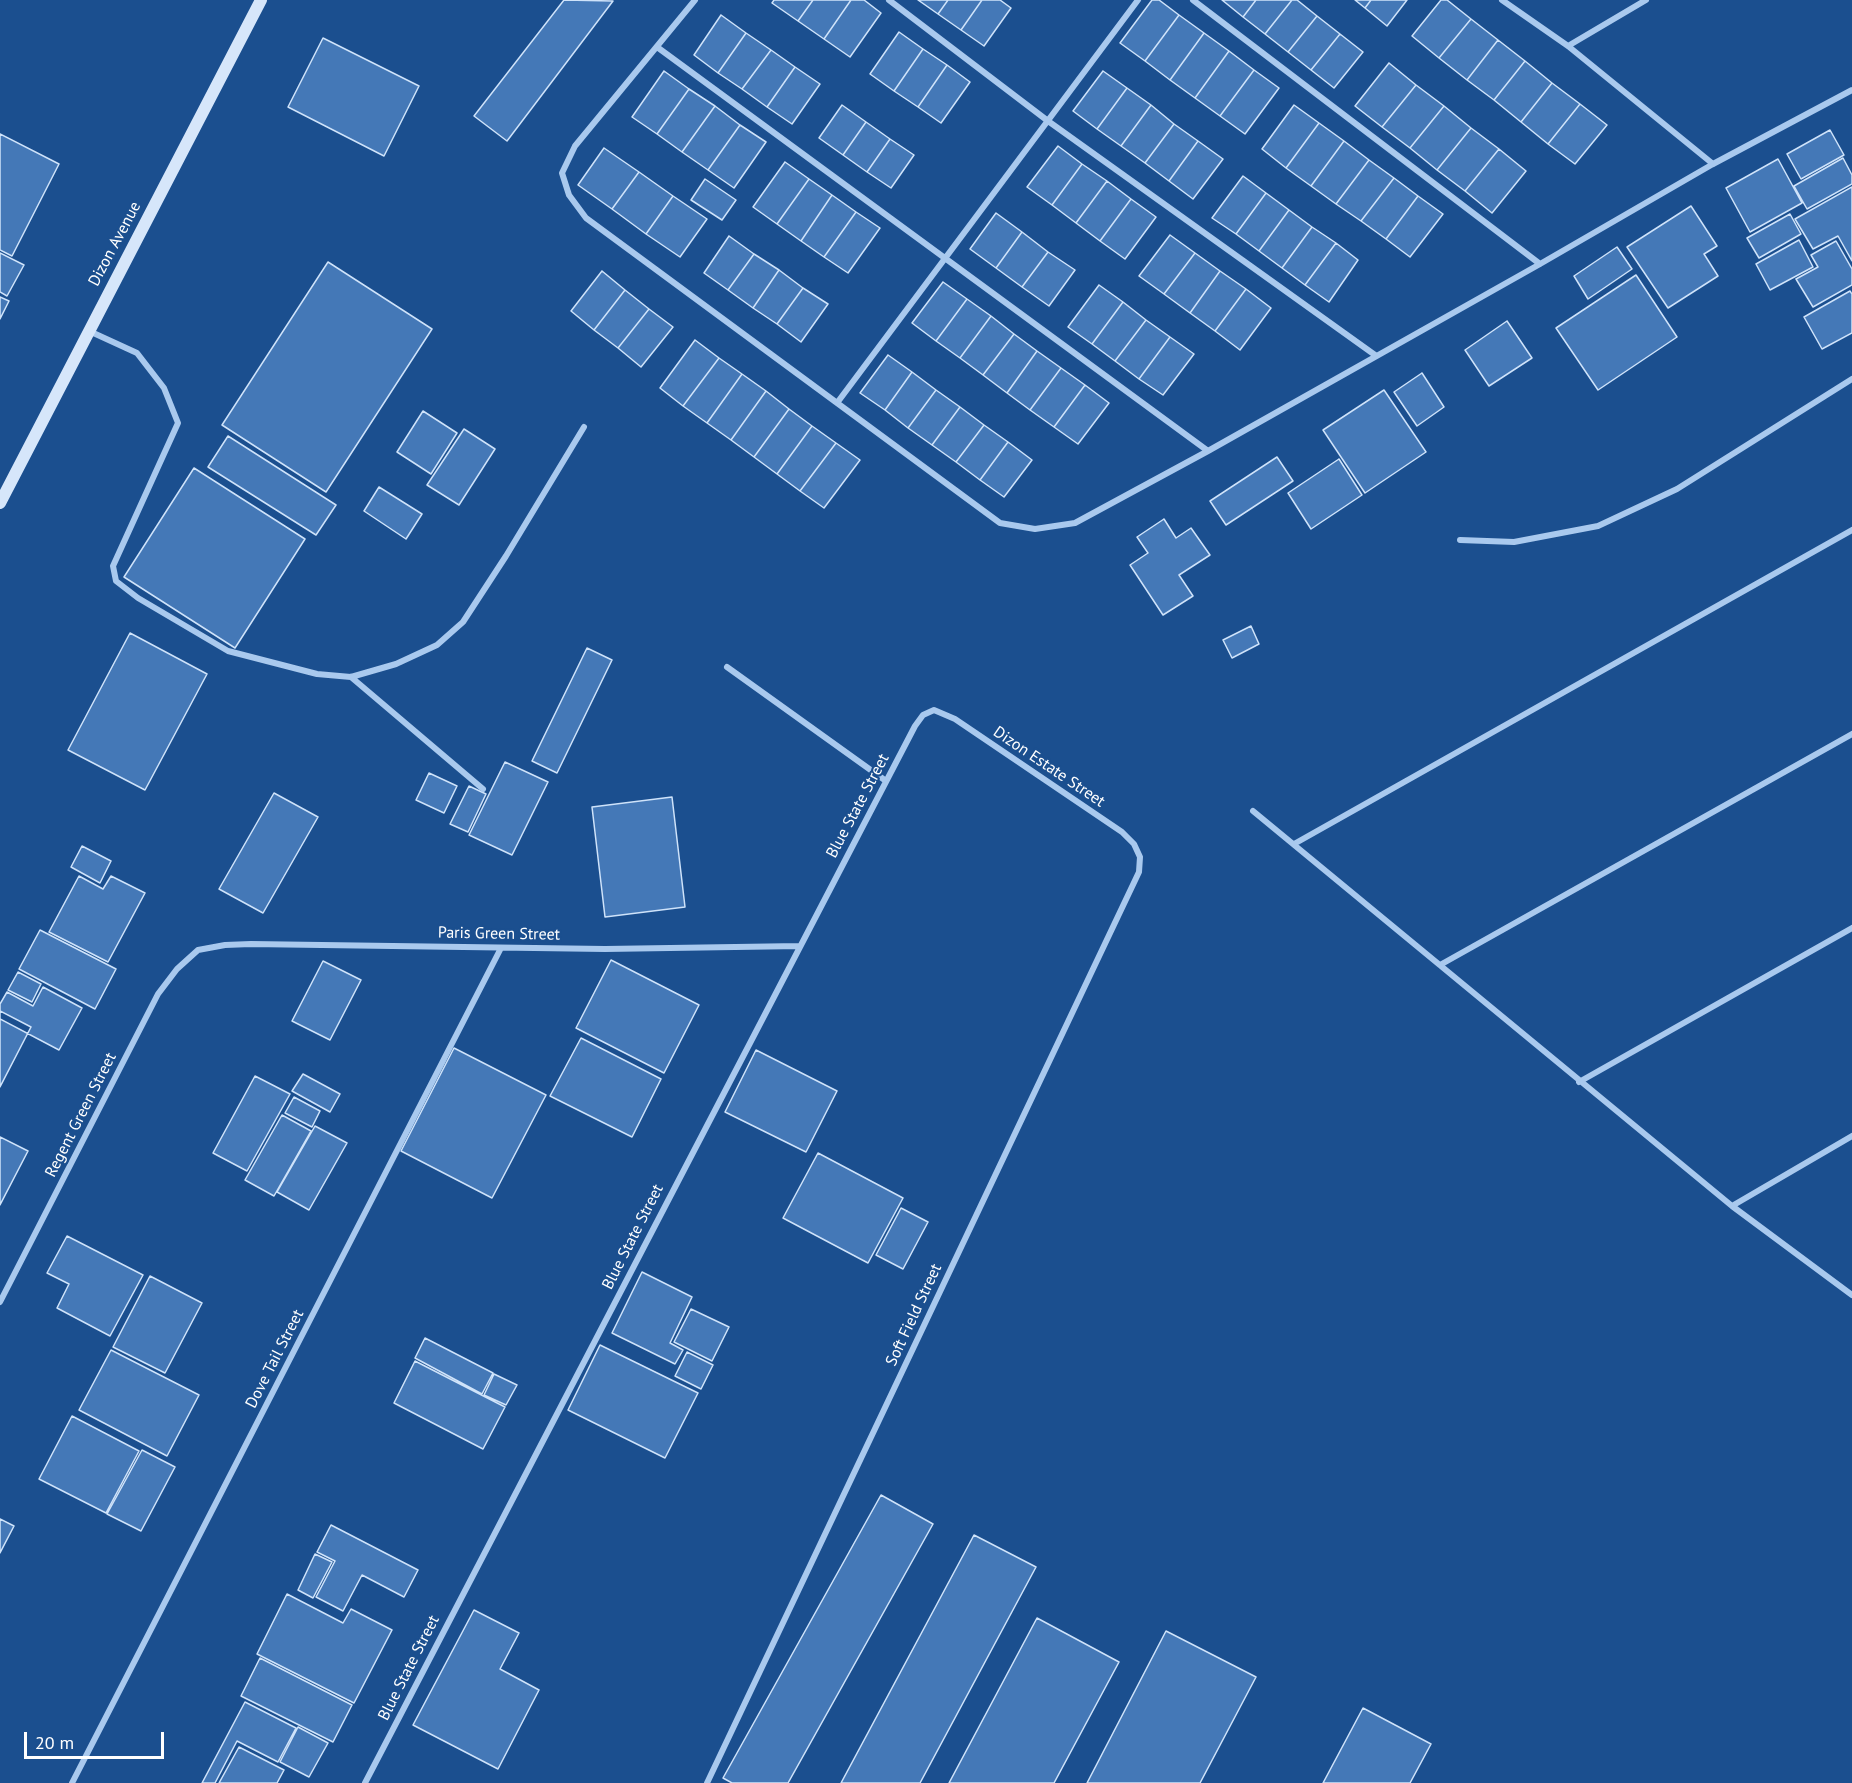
<!DOCTYPE html>
<html>
<head>
<meta charset="utf-8">
<style>
	body { margin:0 }
	#map { position:relative; width:1852px; height:1783px; overflow:hidden; background:#1b4f8f; font-family:"PT Sans",sans-serif }
	canvas { display:block }
	.scale { position:absolute; left:24px; top:1732px; width:140px; height:27px; box-sizing:border-box; border:3px solid #fff; border-top:0; padding-left:8px; font-size:18px; line-height:21px; white-space:nowrap; color:#fff; -webkit-text-stroke:4px #1b4f8f; paint-order:stroke }
</style>
</head>
<body>
<div id="map">
<canvas width="1852" height="1783"></canvas>
<div class="scale">20 m</div>
</div>
<script>
const c = document.querySelector('canvas').getContext('2d');
c.lineJoin = 'round';
function fill(path, color) {
  c.fillStyle = color;
  c.fill(path, 'evenodd');
}
function toPath(rows) {
  const path = new Path2D();
  for (const r of rows) {
    path.moveTo(r[0], r[1]);
    for (let i = 2; i < r.length; i += 2) path.lineTo(r[i], r[i + 1]);
  }
  return path;
}
function trace(path, color, width, dash) {
  c.strokeStyle = color;
  c.lineWidth = width;
  c.lineCap = dash ? 'butt' : 'round';
  c.setLineDash(dash || []);
  c.stroke(path);
}
function drawText(font, color, halo, rows, align = 'center') {
  c.font = font + ' "PT Sans",sans-serif';
  c.lineWidth = 4.5;
  c.setLineDash([]);
  c.textBaseline = 'middle';
  c.strokeStyle = halo;
  c.fillStyle = color;
  for (const [text, x, y, turn = 0] of rows) {
    c.save();
    c.translate(x, y);
    c.rotate((+turn || 0) * Math.PI / 180);
    c.textAlign = isNaN(turn) ? turn : align;
    if (halo) c.strokeText(text, 0, 0);
    c.fillText(text, 0, 0);
    c.restore();
  }
}
const building = toPath([
	[564,0,613,1,507,141,474,116,564,0],
	[774,0,813,0,798,21,772,3,774,0],
	[813,0,851,0,824,39,798,21,813,0],
	[851,0,864,0,881,13,850,57,824,39,851,0],
	[918,0,948,0,938,14,918,0],
	[948,0,982,0,961,30,938,14,948,0],
	[982,0,1000,0,1011,8,984,46,961,30,982,0],
	[1152,0,1159,0,1179,15,1145,61,1120,43,1152,0],
	[1222,0,1256,0,1243,17,1222,0],
	[1256,0,1292,0,1265,34,1243,17,1256,0],
	[1292,0,1297,0,1317,16,1288,52,1265,34,1292,0],
	[1355,0,1371,0,1365,8,1355,0],
	[1371,0,1407,0,1387,26,1365,8,1371,0],
	[1441,0,1447,0,1471,19,1439,58,1412,36,1441,0],
	[721,15,746,33,718,73,694,55,721,15],
	[1179,15,1204,33,1170,80,1145,61,1179,15],
	[1317,16,1340,34,1311,70,1288,52,1317,16],
	[1471,19,1498,40,1467,80,1439,58,1471,19],
	[899,32,923,49,894,91,870,74,899,32],
	[746,33,771,50,742,89,718,73,746,33],
	[1204,33,1229,51,1195,98,1170,80,1204,33],
	[1340,34,1363,52,1334,88,1311,70,1340,34],
	[323,38,419,86,384,156,288,107,323,38],
	[1498,40,1525,61,1494,100,1467,80,1498,40],
	[923,49,947,65,918,107,894,91,923,49],
	[771,50,795,67,767,107,742,89,771,50],
	[1229,51,1254,70,1220,116,1195,98,1229,51],
	[1525,61,1552,83,1521,122,1494,100,1525,61],
	[1389,63,1416,85,1382,127,1355,106,1389,63],
	[947,65,970,82,941,123,918,107,947,65],
	[795,67,820,84,792,124,767,107,795,67],
	[1254,70,1279,88,1245,134,1220,116,1254,70],
	[664,71,689,89,657,134,632,117,664,71],
	[1103,71,1127,88,1097,129,1073,111,1103,71],
	[1552,83,1580,104,1548,144,1521,122,1552,83],
	[1416,85,1444,106,1410,148,1382,127,1416,85],
	[1127,88,1151,105,1121,146,1097,129,1127,88],
	[689,89,715,106,682,152,657,134,689,89],
	[1580,104,1607,125,1575,164,1548,144,1580,104],
	[842,105,866,122,843,155,819,138,842,105],
	[1151,105,1174,124,1145,163,1121,146,1151,105],
	[1294,105,1319,123,1286,168,1262,149,1294,105],
	[715,106,740,125,708,170,682,152,715,106],
	[1444,106,1471,128,1437,170,1410,148,1444,106],
	[866,122,890,139,867,172,843,155,866,122],
	[1319,123,1344,141,1311,186,1286,168,1319,123],
	[1174,124,1198,141,1169,181,1145,163,1174,124],
	[740,125,766,142,734,188,708,170,740,125],
	[1471,128,1499,149,1465,191,1437,170,1471,128],
	[1830,130,1844,155,1801,179,1787,154,1830,130],
	[0,134,59,164,12,256,0,250,0,134],
	[890,139,914,155,891,188,867,172,890,139],
	[1198,141,1223,159,1193,199,1169,181,1198,141],
	[1344,141,1369,160,1336,204,1311,186,1344,141],
	[1058,146,1082,164,1052,205,1027,187,1058,146],
	[604,148,639,172,612,209,578,185,604,148],
	[1499,149,1526,171,1492,213,1465,191,1499,149],
	[1843,158,1852,175,1852,184,1807,209,1794,186,1843,158],
	[1778,159,1802,203,1750,232,1726,188,1778,159],
	[1369,160,1394,178,1361,221,1336,204,1369,160],
	[785,162,809,179,777,224,753,207,785,162],
	[1082,164,1107,181,1076,223,1052,205,1082,164],
	[639,172,673,196,646,234,612,209,639,172],
	[1243,176,1266,193,1236,234,1212,218,1243,176],
	[1394,178,1418,196,1386,239,1361,221,1394,178],
	[705,179,736,200,722,220,691,200,705,179],
	[809,179,832,195,801,241,777,224,809,179],
	[1107,181,1131,199,1100,241,1076,223,1107,181],
	[1852,187,1852,261,1838,236,1813,249,1795,219,1852,187],
	[1266,193,1289,210,1259,251,1236,234,1266,193],
	[832,195,856,212,824,257,801,241,832,195],
	[673,196,707,219,680,257,646,234,673,196],
	[1418,196,1443,214,1410,257,1386,239,1418,196],
	[1131,199,1156,217,1125,259,1100,241,1131,199],
	[1691,206,1717,246,1704,254,1718,276,1668,308,1627,247,1691,206],
	[1289,210,1312,227,1282,268,1259,251,1289,210],
	[856,212,880,228,848,273,824,257,856,212],
	[996,213,1022,232,996,268,970,249,996,213],
	[1790,214,1801,234,1759,258,1747,238,1790,214],
	[1312,227,1336,243,1305,285,1282,268,1312,227],
	[1022,232,1048,252,1022,287,996,268,1022,232],
	[1170,235,1195,253,1164,294,1139,276,1170,235],
	[729,236,754,254,728,290,704,273,729,236],
	[1799,240,1813,267,1770,290,1756,264,1799,240],
	[1836,241,1852,269,1852,285,1813,307,1796,279,1818,267,1811,255,1836,241],
	[1336,243,1358,260,1329,302,1305,285,1336,243],
	[1617,247,1632,269,1588,299,1574,276,1617,247],
	[1048,252,1075,270,1049,306,1022,287,1048,252],
	[0,253,24,265,7,296,0,292,0,253],
	[1195,253,1220,271,1190,313,1164,294,1195,253],
	[754,254,779,270,753,308,728,290,754,254],
	[328,262,432,329,326,492,222,425,328,262],
	[779,270,803,288,777,324,753,308,779,270],
	[602,271,625,290,594,330,571,311,602,271],
	[1220,271,1246,289,1215,331,1190,313,1220,271],
	[1636,275,1677,337,1598,390,1556,328,1636,275],
	[943,282,967,299,936,341,912,323,943,282],
	[1099,285,1123,302,1092,344,1068,327,1099,285],
	[803,288,828,304,801,342,777,324,803,288],
	[1246,289,1271,308,1240,350,1215,331,1246,289],
	[625,290,649,309,618,348,594,330,625,290],
	[1850,291,1852,294,1852,333,1822,349,1804,317,1850,291],
	[0,297,9,301,0,319,0,297],
	[967,299,991,316,960,358,936,341,967,299],
	[1123,302,1146,320,1115,361,1092,344,1123,302],
	[649,309,673,327,641,367,618,348,649,309],
	[991,316,1014,334,983,375,960,358,991,316],
	[1146,320,1170,337,1139,379,1115,361,1146,320],
	[1507,321,1532,358,1489,386,1465,350,1507,321],
	[1014,334,1037,351,1007,393,983,375,1014,334],
	[1170,337,1194,354,1163,395,1139,379,1170,337],
	[695,340,719,358,683,406,660,388,695,340],
	[1037,351,1061,368,1030,410,1007,393,1037,351],
	[888,355,912,372,885,410,860,393,888,355],
	[719,358,742,374,707,423,683,406,719,358],
	[1061,368,1085,385,1054,427,1030,410,1061,368],
	[912,372,936,390,908,428,885,410,912,372],
	[1422,373,1444,407,1417,426,1394,392,1422,373],
	[742,374,766,391,731,440,707,423,742,374],
	[1085,385,1109,403,1078,444,1054,427,1085,385],
	[936,390,960,407,932,445,908,428,936,390],
	[1384,390,1426,452,1365,493,1323,430,1384,390],
	[766,391,789,409,754,457,731,440,766,391],
	[960,407,984,425,956,462,932,445,960,407],
	[789,409,812,426,777,474,754,457,789,409],
	[423,411,457,433,431,474,397,452,423,411],
	[984,425,1008,442,980,480,956,462,984,425],
	[812,426,836,443,800,491,777,474,812,426],
	[464,429,495,449,459,505,427,485,464,429],
	[228,436,336,505,316,535,208,467,228,436],
	[1008,442,1032,460,1004,497,980,480,1008,442],
	[836,443,860,460,824,508,800,491,836,443],
	[1277,457,1293,481,1226,525,1210,501,1277,457],
	[1339,459,1362,495,1311,529,1288,493,1339,459],
	[194,468,305,539,235,648,124,577,194,468],
	[379,487,422,514,406,539,364,511,379,487],
	[1164,519,1176,538,1191,528,1210,555,1179,575,1193,596,1163,615,1130,565,1148,553,1137,537,1164,519],
	[1251,626,1259,644,1232,658,1223,640,1251,626],
	[130,633,207,674,145,790,68,750,130,633],
	[587,648,612,660,557,773,532,761,587,648],
	[505,762,548,782,512,855,469,835,505,762],
	[429,773,457,786,444,813,416,800,429,773],
	[469,786,486,794,468,832,450,824,469,786],
	[274,793,318,817,263,913,219,889,274,793],
	[672,797,685,907,605,917,592,807,672,797],
	[82,846,111,861,100,883,71,867,82,846],
	[79,876,103,889,111,876,145,893,108,962,49,932,79,876],
	[40,930,116,969,95,1009,19,969,40,930],
	[611,960,699,1005,664,1073,576,1028,611,960],
	[323,961,361,980,330,1040,292,1021,323,961],
	[18,972,41,984,32,1002,8,990,18,972],
	[43,987,82,1008,59,1050,0,1019,0,1004,7,992,33,1006,43,987],
	[0,1011,31,1027,0,1087,0,1011],
	[581,1038,661,1079,632,1137,550,1096,581,1038],
	[454,1048,546,1095,492,1198,401,1151,454,1048],
	[756,1050,837,1091,806,1152,725,1112,756,1050],
	[303,1074,340,1094,330,1112,292,1091,303,1074],
	[255,1076,290,1094,247,1171,213,1153,255,1076],
	[294,1097,320,1111,312,1127,285,1113,294,1097],
	[282,1115,311,1131,274,1196,245,1180,282,1115],
	[315,1126,347,1143,309,1210,277,1192,315,1126],
	[0,1137,28,1151,0,1205,0,1137],
	[818,1153,903,1198,868,1263,783,1218,818,1153],
	[901,1208,928,1222,903,1269,876,1255,901,1208],
	[67,1236,143,1275,110,1336,57,1308,69,1284,47,1273,67,1236],
	[642,1272,692,1297,670,1343,683,1350,675,1364,612,1333,642,1272],
	[150,1276,202,1303,165,1373,113,1347,150,1276],
	[691,1309,729,1327,712,1361,674,1342,691,1309],
	[425,1338,493,1373,482,1394,415,1358,425,1338],
	[600,1345,698,1393,665,1458,568,1410,600,1345],
	[111,1350,199,1395,167,1456,79,1410,111,1350],
	[687,1352,713,1365,701,1389,675,1376,687,1352],
	[415,1361,505,1407,483,1449,394,1403,415,1361],
	[494,1374,517,1385,506,1405,484,1395,494,1374],
	[72,1416,139,1451,106,1513,39,1479,72,1416],
	[142,1450,175,1467,141,1531,107,1514,142,1450],
	[881,1495,933,1524,788,1783,732,1783,723,1778,881,1495],
	[0,1519,14,1526,0,1553,0,1519],
	[331,1525,418,1570,404,1597,362,1575,343,1611,316,1597,335,1561,317,1552,331,1525],
	[974,1535,1036,1567,920,1783,841,1783,974,1535],
	[315,1554,332,1562,313,1598,298,1590,315,1554],
	[287,1594,343,1623,351,1609,392,1630,354,1703,257,1654,287,1594],
	[474,1610,519,1633,500,1669,539,1690,498,1769,413,1725,474,1610],
	[1037,1618,1119,1662,1054,1783,949,1783,1037,1618],
	[1166,1631,1256,1677,1200,1783,1087,1783,1166,1631],
	[260,1658,352,1705,333,1742,241,1696,260,1658],
	[245,1702,296,1728,278,1762,237,1741,215,1783,202,1783,245,1702],
	[1363,1708,1431,1744,1410,1783,1323,1783,1363,1708],
	[298,1727,328,1743,309,1777,280,1762,298,1727],
	[239,1747,284,1770,277,1783,219,1783,239,1747]
]);
fill(building, '#4478b7');
trace(building, '#cfe3fa', 1.5);
trace(toPath([
	[695,0,575,146,562,173,569,195,586,218,1000,523,1035,529,1075,523,1208,451,1540,264,1713,164,1852,90],
	[889,0,1048,121,1375,355],
	[1193,0,1540,264],
	[1502,0,1568,46,1713,164],
	[1568,46,1646,0],
	[657,47,1208,451],
	[89,331,137,353,164,388,178,423,113,566,116,581,138,598,228,651,317,674,351,677,396,664,437,645,463,622,506,556,584,427],
	[837,403,1138,0],
	[1460,540,1514,542,1598,526,1677,489,1852,379],
	[727,667,886,781],
	[351,677,483,789],
	[1253,811,1732,1206,1852,1295],
	[1294,844,1852,530],
	[1440,965,1852,734],
	[1579,1082,1852,928],
	[1732,1206,1852,1136],
	[0,1302,158,994,177,969,198,950,225,945,251,944,605,949,800,946],
	[72,1783,501,948],
	[365,1783,915,726,923,715,934,710,955,719,1122,832,1134,844,1140,857,1139,872,707,1783]
]), '#a9c9ee', 6);
trace(toPath([
	[0,503,261,0]
]), '#d6e6fa', 12);
drawText('16px', '#fff', '#1b4f8f', [
	["Dizon Avenue",115,244,-62],
	["Dizon Estate Street",1049,767,34],
	["Blue State Street",858,806,-62],
	["Paris Green Street",499,934,1],
	["Regent Green Street",81,1115,-63],
	["Blue State Street",633,1237,-63],
	["Soft Field Street",914,1315,-65],
	["Dove Tail Street",275,1359,-63],
	["Blue State Street",409,1668,-63]
]);
</script>
</body>
</html>
